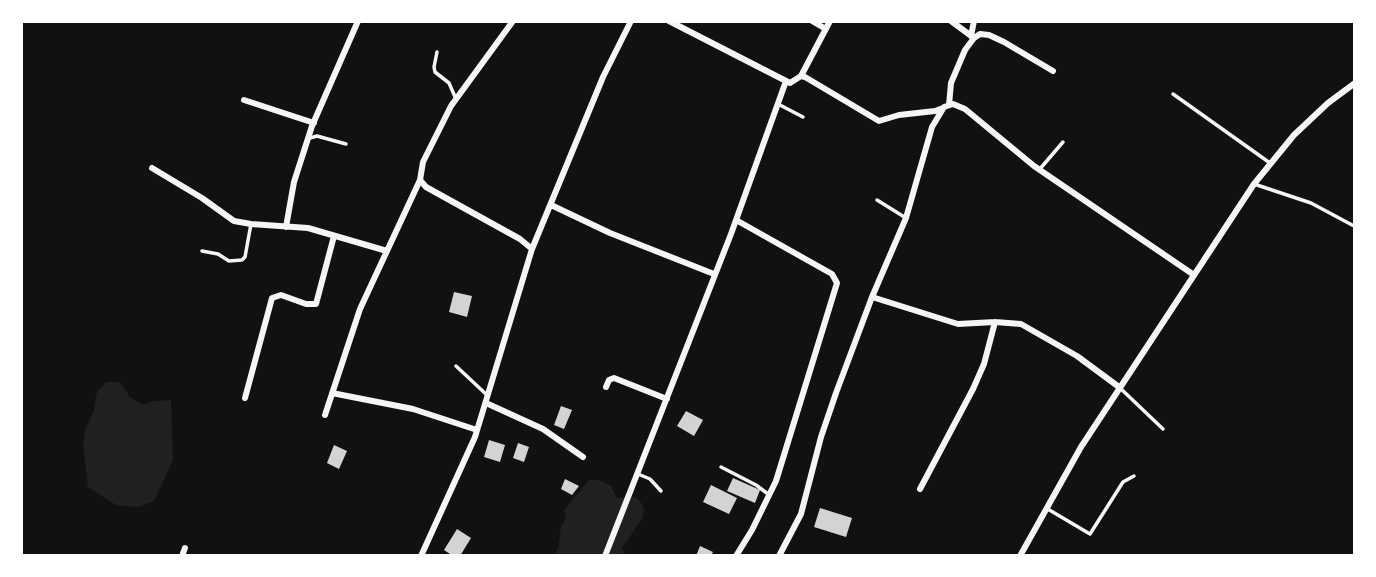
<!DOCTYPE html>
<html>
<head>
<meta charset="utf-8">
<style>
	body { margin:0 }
	#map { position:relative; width:1376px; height:577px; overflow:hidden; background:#111; font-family:Spectral,serif }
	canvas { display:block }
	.frame { position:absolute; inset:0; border:23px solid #fff; pointer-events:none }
</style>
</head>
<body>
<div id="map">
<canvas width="1376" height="577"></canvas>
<div class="frame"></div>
</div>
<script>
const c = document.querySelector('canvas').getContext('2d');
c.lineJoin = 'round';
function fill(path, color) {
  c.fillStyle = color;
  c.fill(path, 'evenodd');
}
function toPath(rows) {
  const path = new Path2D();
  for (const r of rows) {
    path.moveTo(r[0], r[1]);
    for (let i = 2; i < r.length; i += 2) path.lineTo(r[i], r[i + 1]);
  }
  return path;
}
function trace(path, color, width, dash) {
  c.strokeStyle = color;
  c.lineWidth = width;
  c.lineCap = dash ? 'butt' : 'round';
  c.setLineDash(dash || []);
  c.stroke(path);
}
fill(toPath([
	[106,382,120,382,130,397,143,405,153,401,171,400,173,460,154,501,139,507,116,505,88,487,83,445,85,430,94,410,97,392],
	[589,480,599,480,611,486,617,498,631,496,637,498,642,504,644,509,642,519,622,548,626,556,553,556,558,549,561,526,566,518,564,510]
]), '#202020');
fill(toPath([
	[454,292,472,296,467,317,449,312],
	[561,406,572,410,564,429,554,425],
	[686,411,703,420,694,436,677,426],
	[489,440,505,445,500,462,484,457],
	[518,443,529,447,524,462,513,458],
	[334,445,347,451,339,469,327,463],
	[733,478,760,490,755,503,727,491],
	[565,479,579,486,572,495,561,489],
	[711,485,737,498,729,514,703,502],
	[820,508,852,518,846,537,814,527],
	[457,529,471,538,460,556,453,556,444,550],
	[700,546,713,552,711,556,696,556]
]), '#d3d3d3');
trace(toPath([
	[437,52,434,67,435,72,449,83,456,99],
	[1173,94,1270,163],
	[778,104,803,117],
	[310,138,317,136,346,144],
	[1039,170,1063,142],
	[1254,184,1311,203,1354,226],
	[877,200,906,218],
	[202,251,218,254,229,261,242,260,245,257,251,224],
	[456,366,488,396],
	[1119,387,1163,429],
	[721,467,756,485,768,494],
	[638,474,650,479,661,491],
	[1046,508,1090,534,1123,482,1134,476]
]), '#f5f5f5', 3.5);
trace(toPath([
	[513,21,451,106,423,162,420,180,426,187,520,239,532,249],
	[669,21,790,83,801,76,805,77,879,121,899,115,935,111,943,108],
	[812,21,826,29],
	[951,21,974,38],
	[971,36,974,21],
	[801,76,830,21],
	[244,100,314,123],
	[949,105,951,83,965,50,974,38,980,34,989,35,1004,42,1053,71],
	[152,168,202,198,234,221,251,224,308,228,387,251],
	[551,205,610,233,714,274],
	[286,227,294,182,312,126,358,21],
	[872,297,958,324,995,322,1021,324,1077,356,1119,387],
	[606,387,609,380,614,378,667,399],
	[332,393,413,409,477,430],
	[245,398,272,298,281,295,306,304,316,304,334,236],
	[486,403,543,429,583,457],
	[325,415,360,309,420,180],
	[920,489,973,389,984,364,995,322],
	[182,556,185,548],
	[421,556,475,437,532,249,603,77,631,21],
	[605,556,731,234,786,81],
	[736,556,752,530,776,481,837,283,832,274,736,220],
	[779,556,801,514,821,437,836,393,872,297,906,218,932,127,944,107,953,104,965,109,1034,166,1194,275],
	[1020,556,1081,447,1254,184,1294,135,1328,103,1355,83]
]), '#f5f5f5', 6);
</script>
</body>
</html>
